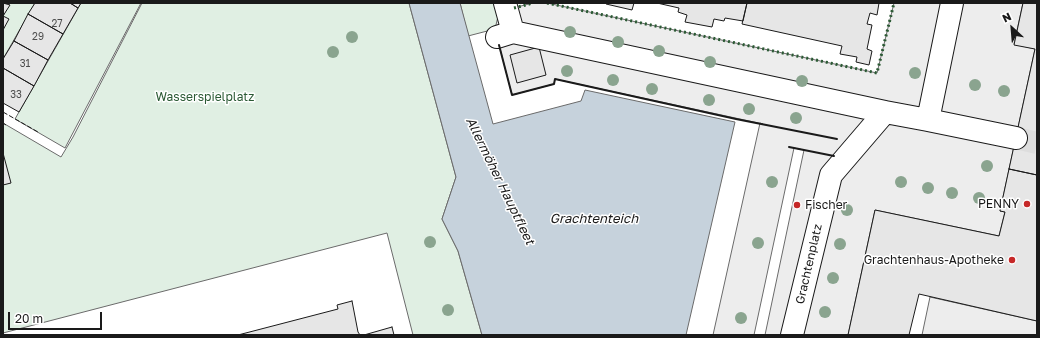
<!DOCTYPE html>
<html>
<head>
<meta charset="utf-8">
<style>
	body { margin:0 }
	#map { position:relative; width:1040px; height:338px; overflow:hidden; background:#fff; font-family:"Golos Text",sans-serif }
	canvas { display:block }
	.frame { position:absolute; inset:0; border:4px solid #1a1a1a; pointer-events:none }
	.north { position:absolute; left:992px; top:8px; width:40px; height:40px; -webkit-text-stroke:3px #fff; paint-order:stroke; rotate:334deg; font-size:11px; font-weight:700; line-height:16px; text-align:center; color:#1a1a1a }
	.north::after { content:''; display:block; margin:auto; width:14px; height:18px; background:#1a1a1a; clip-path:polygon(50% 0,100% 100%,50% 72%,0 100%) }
	.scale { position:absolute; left:8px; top:312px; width:94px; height:18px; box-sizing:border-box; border:2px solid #1a1a1a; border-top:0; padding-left:5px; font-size:12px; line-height:14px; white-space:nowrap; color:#1a1a1a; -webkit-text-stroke:3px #fff; paint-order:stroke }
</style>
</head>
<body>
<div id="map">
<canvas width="1040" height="338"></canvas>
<div class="frame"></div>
<div class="north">N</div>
<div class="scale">20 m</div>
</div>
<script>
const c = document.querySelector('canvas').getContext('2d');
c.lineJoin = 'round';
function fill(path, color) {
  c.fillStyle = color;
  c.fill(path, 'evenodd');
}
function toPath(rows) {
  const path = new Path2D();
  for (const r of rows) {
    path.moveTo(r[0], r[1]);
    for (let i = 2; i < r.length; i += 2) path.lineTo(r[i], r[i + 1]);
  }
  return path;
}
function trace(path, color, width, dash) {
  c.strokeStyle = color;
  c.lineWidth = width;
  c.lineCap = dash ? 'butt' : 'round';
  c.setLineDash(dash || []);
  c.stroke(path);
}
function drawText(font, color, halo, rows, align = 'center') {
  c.font = font + ' "Golos Text",sans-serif';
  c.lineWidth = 3;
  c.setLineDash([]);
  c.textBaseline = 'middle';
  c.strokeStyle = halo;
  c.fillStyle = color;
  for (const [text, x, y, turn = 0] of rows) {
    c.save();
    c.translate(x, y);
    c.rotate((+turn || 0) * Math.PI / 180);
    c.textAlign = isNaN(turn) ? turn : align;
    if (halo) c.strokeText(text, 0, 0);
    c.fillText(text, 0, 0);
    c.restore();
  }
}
const green = toPath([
	[10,3,35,3,3,59,3,16,10,3],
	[81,3,141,3,65,148,15,119,81,3],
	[142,3,409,3,456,177,442,219,458,251,482,335,413,335,387,233,3,333,3,123,61,157,73,137,142,3],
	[460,3,506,3,495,29,468,36,460,3]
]);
fill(green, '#e0efe3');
trace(green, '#6a6a6a', 1);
const parking = toPath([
	[533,3,547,3,877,73,894,3,1023,3,1014,44,1035,49,1000,211,1005,212,999,236,875,210,848,335,765,335,804,150,794,148,754,335,713,335,760,123,763,124,555,79,554,84,512,95,495,29,501,4,513,8,533,3],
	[930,297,1037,321,1037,335,922,335,930,297]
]);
fill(parking, '#ededed');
trace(parking, '#6a6a6a', 1);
const water = toPath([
	[409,3,460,3,493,124,581,101,585,90,735,122,686,335,482,335,458,251,442,219,456,177,409,3]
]);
fill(water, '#c6d2dc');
trace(water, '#6a6a6a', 1);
const building = toPath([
	[3,3,10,5,3,16,3,3],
	[35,3,70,3,78,8,63,34,28,14,35,3],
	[70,3,81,3,78,8,70,3],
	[607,3,634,3,632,10,606,4,607,3],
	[657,3,747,3,743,21,725,18,724,21,714,19,712,27,685,22,687,15,678,12,679,8,657,3],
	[747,3,879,3,877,15,870,13,867,24,872,25,867,49,872,51,869,65,856,62,857,57,840,54,842,46,742,24,747,3],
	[1023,3,1037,3,1037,175,1009,169,1035,49,1014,45,1023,3],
	[28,14,63,34,48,60,14,41,28,14],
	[3,16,9,19,3,30,3,16],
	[14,41,48,60,34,86,3,68,3,59,14,41],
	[539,47,546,75,517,83,510,55,539,47],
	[3,68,34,86,19,112,3,103,3,68],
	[3,153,11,183,3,185,3,153],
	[1009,169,1037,175,1037,321,919,294,909,335,848,335,875,210,999,236,1005,212,1000,211,1009,169],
	[352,301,358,332,360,335,238,335,338,309,337,305,352,301],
	[392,327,394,335,364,335,392,327]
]);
fill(building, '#e6e6e6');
trace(building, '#1a1a1a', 1);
trace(toPath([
	[1016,138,1037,143]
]), '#ddd', 22, [22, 11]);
const street = toPath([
	[505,3,513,32],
	[497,37,513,32,885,112],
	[928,120,1016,138],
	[792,335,831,175,885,112,928,120,952,3]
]);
trace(street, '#1a1a1a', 24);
trace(street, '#fff', 22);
trace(toPath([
	[547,3,877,73,894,3],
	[514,8,533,3]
]), '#2b5a34', 3, [2, 3]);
trace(toPath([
	[3,112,38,132],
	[3,123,6,125]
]), '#1a1a1a', 1, [5, 2]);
trace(toPath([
	[499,45,512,95,554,84,555,79,736,119,837,139],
	[789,147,834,156]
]), '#1a1a1a', 2);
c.fillStyle = '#8aa48f';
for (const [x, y] of [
	[570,32],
	[352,37],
	[618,42],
	[659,51],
	[333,52],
	[710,62],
	[567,71],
	[915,73],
	[613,80],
	[802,81],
	[975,85],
	[652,89],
	[1004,91],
	[709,100],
	[749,109],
	[796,118],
	[987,166],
	[772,182],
	[901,182],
	[928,188],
	[952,193],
	[979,198],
	[847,210],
	[430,242],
	[758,243],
	[840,244],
	[833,278],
	[448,310],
	[825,312],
	[741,318]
]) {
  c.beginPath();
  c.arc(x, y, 6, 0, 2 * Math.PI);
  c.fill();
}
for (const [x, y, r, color] of [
	[1027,204,4,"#c62828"],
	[797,205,4,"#c62828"],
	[1012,260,4,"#c62828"]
]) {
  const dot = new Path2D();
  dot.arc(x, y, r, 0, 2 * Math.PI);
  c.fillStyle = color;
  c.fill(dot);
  trace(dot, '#fff', 1.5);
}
drawText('10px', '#4d4d4d', null, [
	["27",57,24],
	["29",38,37],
	["31",25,64],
	["33",16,95]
]);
drawText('12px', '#2b5a34', '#fff', [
	["Wasserspielplatz",205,97]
]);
drawText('12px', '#1a1a1a', '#fff', [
	["PENNY",1019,204],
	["Fischer",805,205,"left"],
	["Grachtenhaus-Apotheke",1004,260]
], 'right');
drawText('12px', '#1a1a1a', '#fff', [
	["Grachtenplatz",809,264,-77]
]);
drawText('italic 13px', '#1a1a1a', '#fff', [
	["Allermöher Hauptfleet",500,181,64],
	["Grachtenteich",594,219]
]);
</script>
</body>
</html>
